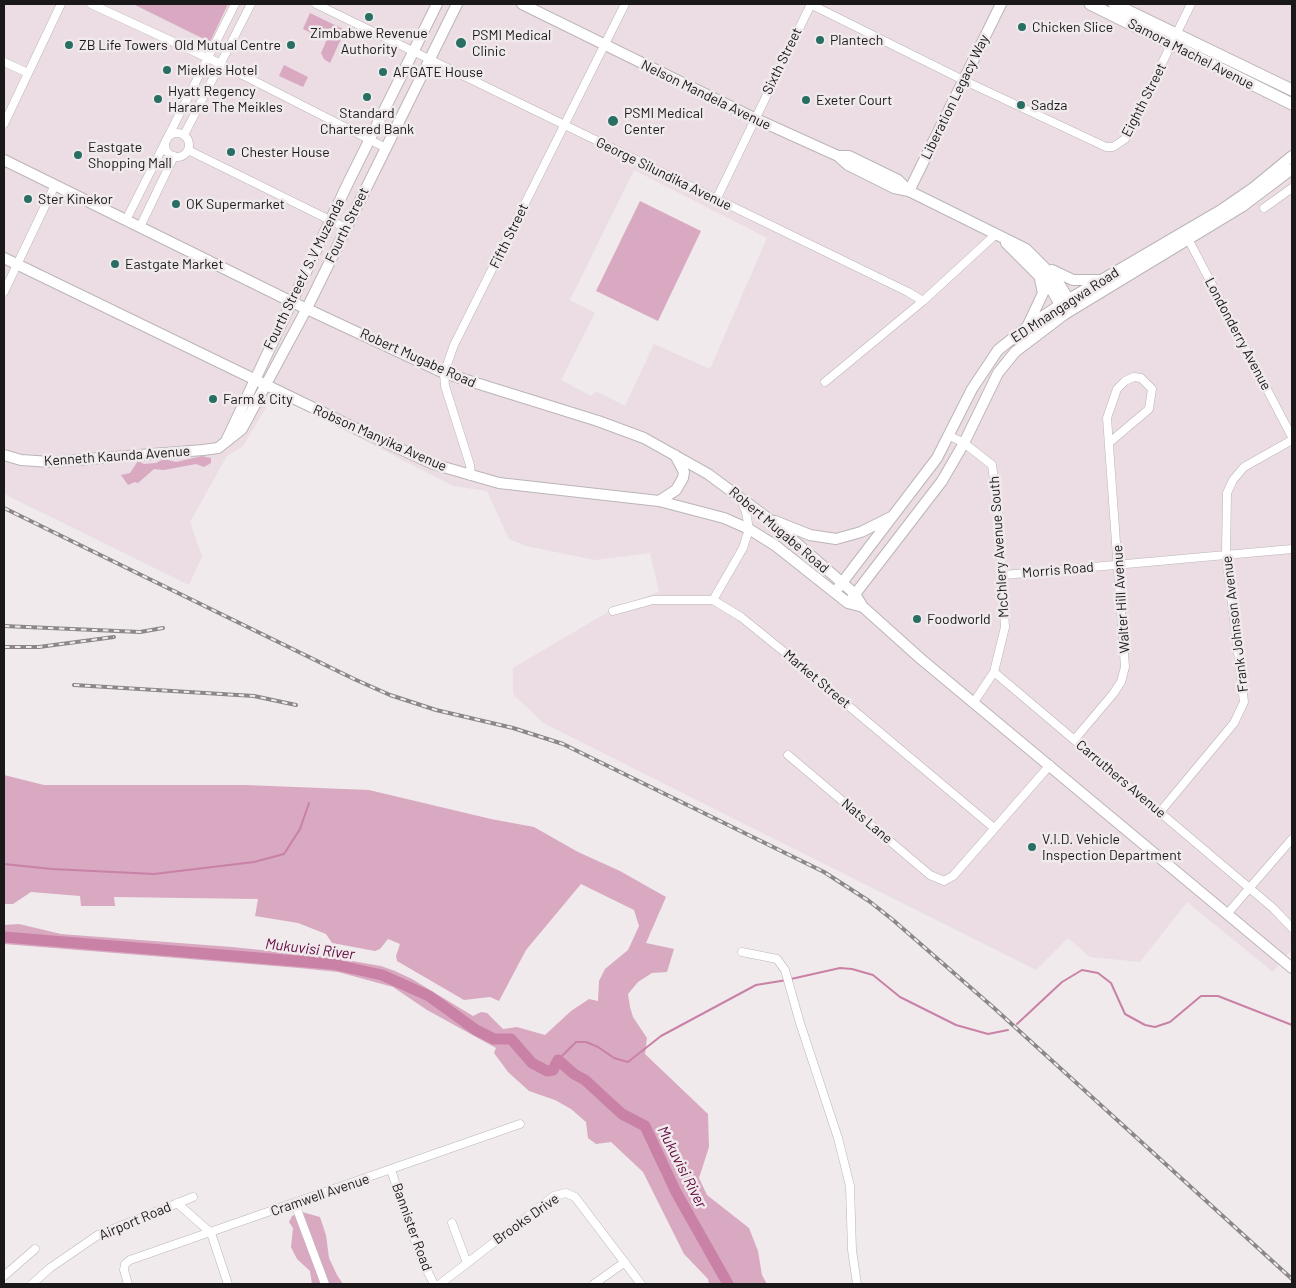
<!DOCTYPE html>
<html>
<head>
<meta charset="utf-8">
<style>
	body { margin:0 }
	#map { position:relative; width:1296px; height:1288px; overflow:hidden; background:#f0eaec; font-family:Barlow,sans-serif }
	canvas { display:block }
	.frame { position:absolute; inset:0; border:5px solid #1a1819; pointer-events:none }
</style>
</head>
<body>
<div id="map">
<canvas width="1296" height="1288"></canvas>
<div class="frame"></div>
</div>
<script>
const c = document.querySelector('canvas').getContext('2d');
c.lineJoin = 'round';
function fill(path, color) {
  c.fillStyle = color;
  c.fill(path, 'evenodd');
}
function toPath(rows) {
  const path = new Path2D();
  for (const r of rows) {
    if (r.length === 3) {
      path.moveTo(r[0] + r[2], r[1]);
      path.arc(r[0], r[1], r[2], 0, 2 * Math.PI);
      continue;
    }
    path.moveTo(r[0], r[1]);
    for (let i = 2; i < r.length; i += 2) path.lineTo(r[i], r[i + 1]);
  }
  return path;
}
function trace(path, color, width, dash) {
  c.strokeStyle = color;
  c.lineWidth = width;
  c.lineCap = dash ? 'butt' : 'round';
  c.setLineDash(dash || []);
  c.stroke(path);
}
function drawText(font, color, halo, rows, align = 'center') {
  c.font = font + ' Barlow,sans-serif';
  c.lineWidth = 5;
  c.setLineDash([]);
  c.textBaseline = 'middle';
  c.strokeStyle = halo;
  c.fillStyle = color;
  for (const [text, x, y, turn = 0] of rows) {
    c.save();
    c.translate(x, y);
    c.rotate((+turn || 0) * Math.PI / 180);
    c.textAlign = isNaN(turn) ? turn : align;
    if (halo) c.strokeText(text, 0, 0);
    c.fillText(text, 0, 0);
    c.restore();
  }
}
fill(toPath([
	[4,4,1292,4,1292,949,1273,972,1187,902,1140,962,1090,957,1068,938,1036,970,543,723,513,694,513,668,613,609,659,592,650,553,595,560,526,546,509,539,487,491,453,486,274,394,243,446,227,456,190,522,202,556,189,585,4,494],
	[634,170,767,238,710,369,654,344,625,406,596,391,591,396,561,380,595,313,570,300]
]), '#ebdde3');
fill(toPath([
	[133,4,228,4,210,42],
	[310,13,345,30,330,63,324,59,321,53,328,37,323,34,321,38,303,29],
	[284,65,308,77,303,87,279,76],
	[640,201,701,231,658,321,596,291],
	[202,456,211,458,211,463,204,467,196,464,164,470,154,469,138,483,135,482,128,485,121,475,130,473,138,461,144,464,156,463,164,459,176,462],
	[4,775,44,785,246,785,369,790,491,819,534,827,578,852,620,871,666,897,646,943,674,949,667,972,652,973,638,982,628,994,630,1007,633,1017,647,1038,645,1054,708,1114,709,1147,699,1178,707,1195,749,1228,758,1251,762,1275,767,1284,709,1284,708,1279,684,1254,643,1172,611,1142,596,1144,588,1138,586,1122,571,1109,555,1100,529,1091,508,1072,494,1053,496,1048,427,1010,393,987,338,972,299,968,4,944,4,925,19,924,61,934,232,947,329,957,381,966,395,971,412,979,473,1016,481,1012,487,1013,503,1029,517,1027,545,1035,571,1011,589,999,598,1001,599,981,605,969,628,950,639,926,634,910,581,884,526,950,499,1001,490,997,464,1000,397,961,396,956,400,944,388,939,380,949,375,951,332,943,326,934,298,923,255,916,258,899,114,897,115,906,81,906,80,896,31,892,13,904,4,904],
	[302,1212,320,1217,326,1235,329,1258,337,1275,343,1284,312,1284,310,1271,297,1259,291,1247,293,1228,289,1222,292,1216]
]), '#d8a9c0');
trace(toPath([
	[4,864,52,869,154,874,254,862,284,854,300,829,309,803],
	[791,979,840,968,852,969,873,975,900,997,956,1025,988,1034,1008,1030],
	[1017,1024,1062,982,1082,970,1098,973,1111,983,1125,1014,1145,1025,1155,1027,1170,1022,1201,996,1218,996,1292,1025],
	[558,1060,576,1042,586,1042,598,1047,614,1058,628,1062,661,1036,756,985,787,980]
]), '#c981a6', 2);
trace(toPath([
	[4,937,332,964,382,975,429,996,476,1030,494,1039,511,1039,532,1063,547,1071,553,1070,558,1060,574,1074,585,1080,622,1114,645,1126,676,1192,728,1284]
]), '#c981a6', 11);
const minor = toPath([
	[91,4,221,64,386,148],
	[316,4,908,292,923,301,996,234],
	[810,4,963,80,1106,147,1113,147,1125,139,1191,4],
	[4,62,28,73],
	[4,124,61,4],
	[177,145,12],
	[184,135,251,4],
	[188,150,346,228],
	[716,200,811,4],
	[1264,208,1292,188],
	[126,220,235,4],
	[140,227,174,156],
	[1186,235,1292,437],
	[4,292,55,185],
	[825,382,923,301],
	[950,436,964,443,992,465,998,509,1005,627,994,672,974,702],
	[471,476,470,465,445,386,444,373,454,345,625,4],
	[1004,575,1292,549],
	[713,600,743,548,749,529,746,512,740,498],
	[613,611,653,600,713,600,741,617,788,655,994,828],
	[994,672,1273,908,1292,928],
	[1075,739,1113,694,1121,682,1125,667,1107,418,1117,389,1125,381,1134,377,1141,378,1152,389,1149,409,1110,442],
	[788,755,930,875,944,881,953,876,1050,765],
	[1160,812,1234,723,1244,702,1226,554,1227,493,1233,480,1244,467,1292,440],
	[1227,914,1292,839],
	[742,952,777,959,785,970,800,1023,838,1138,850,1186,852,1250,857,1284],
	[391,1170,422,1261,434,1284],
	[177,1203,211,1233,228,1284],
	[295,1204,325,1284],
	[452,1223,467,1263],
	[4,1276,35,1249],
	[32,1284,50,1268,98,1235,193,1197],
	[128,1284,124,1270,125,1264,130,1260,520,1124],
	[440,1284,554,1196,566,1193,575,1197,641,1284],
	[594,1284,625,1262]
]);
const major = toPath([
	[522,4,754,118,838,156,848,165,894,188,909,191,1026,249,1057,280,1074,308],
	[838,156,849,156,898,180,908,190],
	[4,160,292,302,444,373,598,421,644,438,708,474,769,519,855,594,863,607,921,659,1292,968],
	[909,191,1001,4],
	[1006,243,1050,287,1063,310],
	[4,258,359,430,433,464,499,483,659,501,724,518,749,529,776,546,848,603,863,607],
	[1052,270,1073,280,1101,280],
	[1028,325,1043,293,1040,279],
	[227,439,349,181,437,4],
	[4,455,21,460,51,462,203,450,218,448,242,429,307,308,457,4],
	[659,501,676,490,683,478,684,472,675,455],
	[775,521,810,535,836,539,861,532,891,517],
	[838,588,937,458,972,389,998,350,1028,326,1069,299,1221,210,1253,188,1292,156],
	[852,598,942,481,964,443,998,373,1015,352,1065,314,1243,206,1292,169]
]);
const highway = toPath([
	[1090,4,1292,104],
	[1114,4,1292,90]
]);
trace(minor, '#bbb5b8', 9);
trace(major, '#bbb5b8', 12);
trace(highway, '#bbb5b8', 13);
trace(minor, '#fff', 8);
trace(major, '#fff', 10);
trace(highway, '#fff', 11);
const rail = toPath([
	[4,508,354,679,390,695,436,710,513,728,563,744,824,872,869,901,893,920,994,1008,1292,1279],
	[4,626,140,632,163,628],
	[4,647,39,647,114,637],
	[74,685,254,696,296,705]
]);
trace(rail, '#8b8788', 4);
trace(rail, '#f0eaec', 2, [5.5]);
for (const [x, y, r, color] of [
	[369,17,5,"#296e62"],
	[1022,27,5,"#296e62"],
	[820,40,5,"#296e62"],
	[461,43,6,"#296e62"],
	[69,45,5,"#296e62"],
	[291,45,5,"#296e62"],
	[167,70,5,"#296e62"],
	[383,72,5,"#296e62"],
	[367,97,5,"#296e62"],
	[158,99,5,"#296e62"],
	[806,100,5,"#296e62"],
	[1021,105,5,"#296e62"],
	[613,121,6,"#296e62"],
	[231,152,5,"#296e62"],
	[78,155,5,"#296e62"],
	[28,199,5,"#296e62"],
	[176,204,5,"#296e62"],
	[115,264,5,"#296e62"],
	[213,399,5,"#296e62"],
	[917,619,5,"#296e62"],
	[1032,847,5,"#296e62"]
]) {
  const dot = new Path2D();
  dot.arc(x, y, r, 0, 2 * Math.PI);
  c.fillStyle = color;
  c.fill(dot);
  trace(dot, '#f0eaec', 2);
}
drawText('14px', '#1a1819', '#f0eaec', [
	["Chicken Slice",1032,27],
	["Zimbabwe Revenue",369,33,"center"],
	["Authority",369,49,"center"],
	["PSMI Medical",472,35],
	["Clinic",472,51],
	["Plantech",830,40],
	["ZB Life Towers",79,45],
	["Old Mutual Centre",281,45,"right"],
	["Miekles Hotel",177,70],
	["AFGATE House",393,72],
	["Hyatt Regency",168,91],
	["Harare The Meikles",168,107],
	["Exeter Court",816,100],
	["Sadza",1031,105],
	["Standard",367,113,"center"],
	["Chartered Bank",367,129,"center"],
	["PSMI Medical",624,113],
	["Center",624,129],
	["Eastgate",88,147],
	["Shopping Mall",88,163],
	["Chester House",241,152],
	["Ster Kinekor",38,199],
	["OK Supermarket",186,204],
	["Eastgate Market",125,264],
	["Farm & City",223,399],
	["Foodworld",927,619],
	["V.I.D. Vehicle",1042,839],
	["Inspection Department",1042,855]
], 'left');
drawText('14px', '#1a1819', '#f0eaec', [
	["Samora Machel Avenue",1191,54,27],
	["Sixth Street",782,61,-64],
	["Nelson Mandela Avenue",706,95,26],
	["Liberation Legacy Way",955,97,-64],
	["Eighth Street",1144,100,-63],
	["George Silundika Avenue",664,174,26],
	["Fourth Street",347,225,-64],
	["Fifth Street",509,236,-64],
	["Fourth Street/ S.V Muzenda",304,274,-64],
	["ED Mnangagwa Road",1065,305,-33],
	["Londonderry Avenue",1238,334,62],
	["Robert Mugabe Road",418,358,24],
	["Robson Manyika Avenue",380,438,24],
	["Kenneth Kaunda Avenue",117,456,-4],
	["Robert Mugabe Road",779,530,40],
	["McChlery Avenue South",999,547,-94],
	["Morris Road",1058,570,-5],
	["Walter Hill Avenue",1121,599,-94],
	["Frank Johnson Avenue",1235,624,-97],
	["Market Street",817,679,40],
	["Carruthers Avenue",1121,779,40],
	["Nats Lane",867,821,40],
	["Cramwell Avenue",320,1195,-19],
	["Brooks Drive",526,1219,-35],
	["Airport Road",135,1221,-23],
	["Bannister Road",412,1227,70]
]);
drawText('italic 15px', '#600840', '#f0eaec', [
	["Mukuvisi River",310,949,7],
	["Mukuvisi River",682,1167,63]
]);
</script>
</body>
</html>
